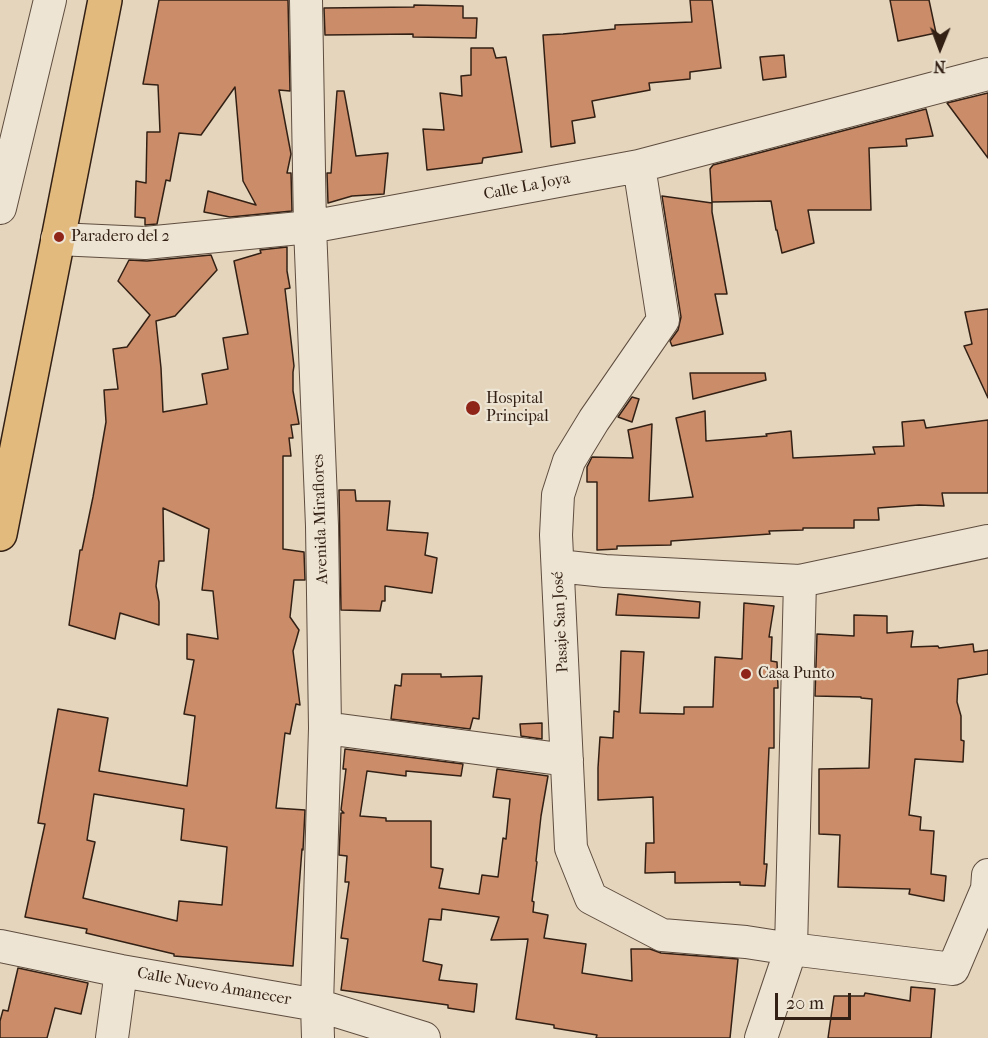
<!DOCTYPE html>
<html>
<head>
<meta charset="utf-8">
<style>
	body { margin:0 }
	#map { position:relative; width:988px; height:1038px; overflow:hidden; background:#e4d5bc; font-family:"IM FELL French Canon",serif }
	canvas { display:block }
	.north { position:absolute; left:910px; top:18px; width:60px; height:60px; -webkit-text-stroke:4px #ede4d3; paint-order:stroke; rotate:181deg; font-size:16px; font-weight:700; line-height:24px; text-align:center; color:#332015 }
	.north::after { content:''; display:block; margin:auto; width:21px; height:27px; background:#332015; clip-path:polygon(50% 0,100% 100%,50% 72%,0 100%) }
	.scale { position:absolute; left:775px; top:993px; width:76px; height:27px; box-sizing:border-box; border:3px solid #332015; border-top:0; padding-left:8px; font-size:18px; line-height:21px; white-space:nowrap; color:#332015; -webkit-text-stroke:4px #ede4d3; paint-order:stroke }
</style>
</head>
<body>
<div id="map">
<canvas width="988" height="1038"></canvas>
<div class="north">N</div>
<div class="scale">20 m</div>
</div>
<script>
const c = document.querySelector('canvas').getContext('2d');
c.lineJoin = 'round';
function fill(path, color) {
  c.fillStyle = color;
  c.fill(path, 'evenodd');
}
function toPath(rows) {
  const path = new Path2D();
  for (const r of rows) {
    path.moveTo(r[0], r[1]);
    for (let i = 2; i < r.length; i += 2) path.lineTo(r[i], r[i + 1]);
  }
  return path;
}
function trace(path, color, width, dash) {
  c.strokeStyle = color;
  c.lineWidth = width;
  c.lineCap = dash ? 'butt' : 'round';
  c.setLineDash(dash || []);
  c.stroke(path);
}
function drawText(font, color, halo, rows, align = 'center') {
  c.font = font + ' "IM FELL French Canon",serif';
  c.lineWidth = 4.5;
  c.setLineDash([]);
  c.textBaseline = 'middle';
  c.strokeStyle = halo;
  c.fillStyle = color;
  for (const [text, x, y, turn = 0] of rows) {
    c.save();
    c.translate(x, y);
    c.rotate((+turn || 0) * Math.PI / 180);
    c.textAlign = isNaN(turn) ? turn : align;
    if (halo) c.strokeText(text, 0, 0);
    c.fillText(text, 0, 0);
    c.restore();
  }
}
const building = toPath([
	[159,0,288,0,290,91,279,90,291,154,287,173,291,173,292,211,230,217,204,212,208,191,256,205,243,181,235,87,201,135,179,133,170,181,166,180,157,224,145,225,145,218,135,217,136,181,146,183,147,132,160,132,158,85,143,84,159,0],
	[690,0,712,0,721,68,690,72,690,79,649,83,650,90,592,101,595,117,572,121,575,143,551,147,543,35,563,34,615,29,615,25,692,22,690,0],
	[890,0,929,0,936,33,898,41,890,0],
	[414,5,463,6,463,18,477,18,476,38,413,37,413,34,325,35,324,8,414,7,414,5],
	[471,48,493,48,496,58,506,57,522,152,483,158,482,163,427,170,423,129,444,130,440,93,462,96,461,76,471,75,471,48],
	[784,55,786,77,763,80,760,57,784,55],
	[337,91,344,91,356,156,388,153,384,194,352,196,328,203,327,173,331,173,337,91],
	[988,93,988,158,947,103,988,93],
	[926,109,933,136,906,139,907,146,869,148,871,210,808,210,814,243,782,253,777,230,776,230,771,201,712,202,710,169,713,165,926,109],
	[662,196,712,203,712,212,727,294,715,294,723,334,672,346,670,341,678,330,681,317,662,196],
	[287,247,287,271,290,288,285,289,294,366,293,372,293,391,299,424,291,425,293,438,289,438,291,456,283,456,283,549,304,552,305,580,294,580,290,617,299,630,293,651,300,705,296,704,290,734,285,733,276,808,305,810,303,850,302,849,293,966,174,956,174,954,86,933,87,929,25,917,45,824,38,823,58,709,108,718,99,771,187,786,195,716,184,714,194,660,187,659,187,634,218,639,213,591,202,590,209,529,163,508,164,561,159,561,156,586,159,602,159,625,120,613,115,639,69,625,80,550,82,550,93,497,106,422,104,390,118,389,113,349,127,347,150,315,118,281,129,260,147,261,211,255,217,270,175,316,156,321,161,368,163,412,207,404,202,374,228,369,223,338,248,334,234,261,261,253,260,250,287,247],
	[94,794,184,809,181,840,227,847,222,905,179,901,177,921,83,898,95,842,87,840,94,794],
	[988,309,988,398,964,346,972,344,965,312,988,309],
	[690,373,765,373,766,380,693,399,690,373],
	[632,397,639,399,632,422,618,417,632,397],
	[705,411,706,441,767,436,766,434,791,431,793,458,875,454,873,447,904,446,902,422,924,420,926,428,988,420,988,493,942,493,944,506,919,505,878,508,879,520,854,520,854,528,803,528,803,530,769,531,770,534,671,541,671,545,617,546,617,549,597,550,597,482,587,482,587,467,592,457,633,458,628,430,652,424,649,501,693,497,676,418,705,411],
	[339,490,355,490,356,501,390,501,387,530,428,533,425,555,437,558,432,593,385,586,385,601,382,601,380,611,341,610,339,490],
	[618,594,700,602,699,618,616,615,618,594],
	[744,603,774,606,769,637,772,637,771,661,777,662,778,688,774,688,774,748,769,748,764,864,767,864,765,886,740,885,740,882,675,883,675,872,645,873,646,843,654,843,653,797,598,800,598,768,600,737,613,738,614,711,619,712,621,651,644,652,640,713,684,714,684,707,713,707,715,657,742,659,744,603],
	[854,615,887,616,887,633,913,631,911,647,938,646,939,648,973,644,974,652,988,650,988,674,958,679,957,702,961,716,961,740,964,741,963,762,915,759,909,815,921,817,920,830,934,831,931,874,946,876,944,901,909,894,910,889,838,887,840,835,819,834,819,769,869,768,872,699,861,698,861,697,815,696,817,634,854,636,854,615],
	[402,674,441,674,441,677,482,676,479,719,473,718,470,729,391,719,395,685,401,686,402,674],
	[542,723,542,739,521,736,520,724,542,723],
	[345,749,463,764,461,776,406,771,406,776,367,771,360,816,386,818,386,821,431,821,431,867,443,869,439,888,479,894,482,875,498,877,503,838,506,839,510,799,493,797,497,769,548,776,541,816,536,861,537,862,532,901,534,902,533,912,548,915,544,938,586,944,582,973,632,981,631,949,650,949,661,953,738,959,730,1038,596,1038,597,1035,554,1028,554,1025,516,1019,528,939,491,940,499,917,442,909,441,920,429,919,423,961,442,965,439,980,477,984,474,1012,448,1008,448,1005,341,990,348,939,341,938,349,882,345,882,347,856,339,855,341,813,344,813,341,810,346,769,343,769,345,749],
	[18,968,88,983,81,1014,55,1008,47,1038,0,1038,0,1021,3,1010,8,1011,18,968],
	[911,987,935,989,931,1038,828,1038,834,996,864,996,865,993,910,1001,911,987]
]);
fill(building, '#cb8d69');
trace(building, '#332015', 1.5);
const minor = toPath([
	[306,0,310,227,322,526,325,728,317,1005,318,1038],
	[639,166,663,320,594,420,569,461,558,495,556,535,571,848,591,898,662,935,746,942,791,949,953,969,987,889,988,875],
	[0,208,50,0],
	[57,239,145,243,310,227,639,166,988,74],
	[558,566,605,571,800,581,988,541],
	[325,728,567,760],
	[0,946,121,971,317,1005,424,1038],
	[112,1038,121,971],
	[761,1038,791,949,800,581]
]);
const highway = toPath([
	[0,534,105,0]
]);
trace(minor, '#5f4d3f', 34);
trace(highway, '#332015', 36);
trace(minor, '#ede4d3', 32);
trace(highway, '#e2ba7e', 33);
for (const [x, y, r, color] of [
	[59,237,6,"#8f2418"],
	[473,408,8,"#8f2418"],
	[746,674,6,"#8f2418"]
]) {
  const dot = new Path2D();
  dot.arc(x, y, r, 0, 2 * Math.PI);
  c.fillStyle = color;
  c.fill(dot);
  trace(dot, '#ede4d3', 2);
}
drawText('16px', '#332015', '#ede4d3', [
	["Calle La Joya",527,187,-11],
	["Avenida Miraflores",321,519,-92],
	["Pasaje San José",561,622,-93],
	["Calle Nuevo Amanecer",214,987,10]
]);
drawText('16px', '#332015', '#ede4d3', [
	["Paradero del 2",71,237],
	["Hospital",486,399],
	["Principal",486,417],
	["Casa Punto",758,674]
], 'left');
</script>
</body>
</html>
